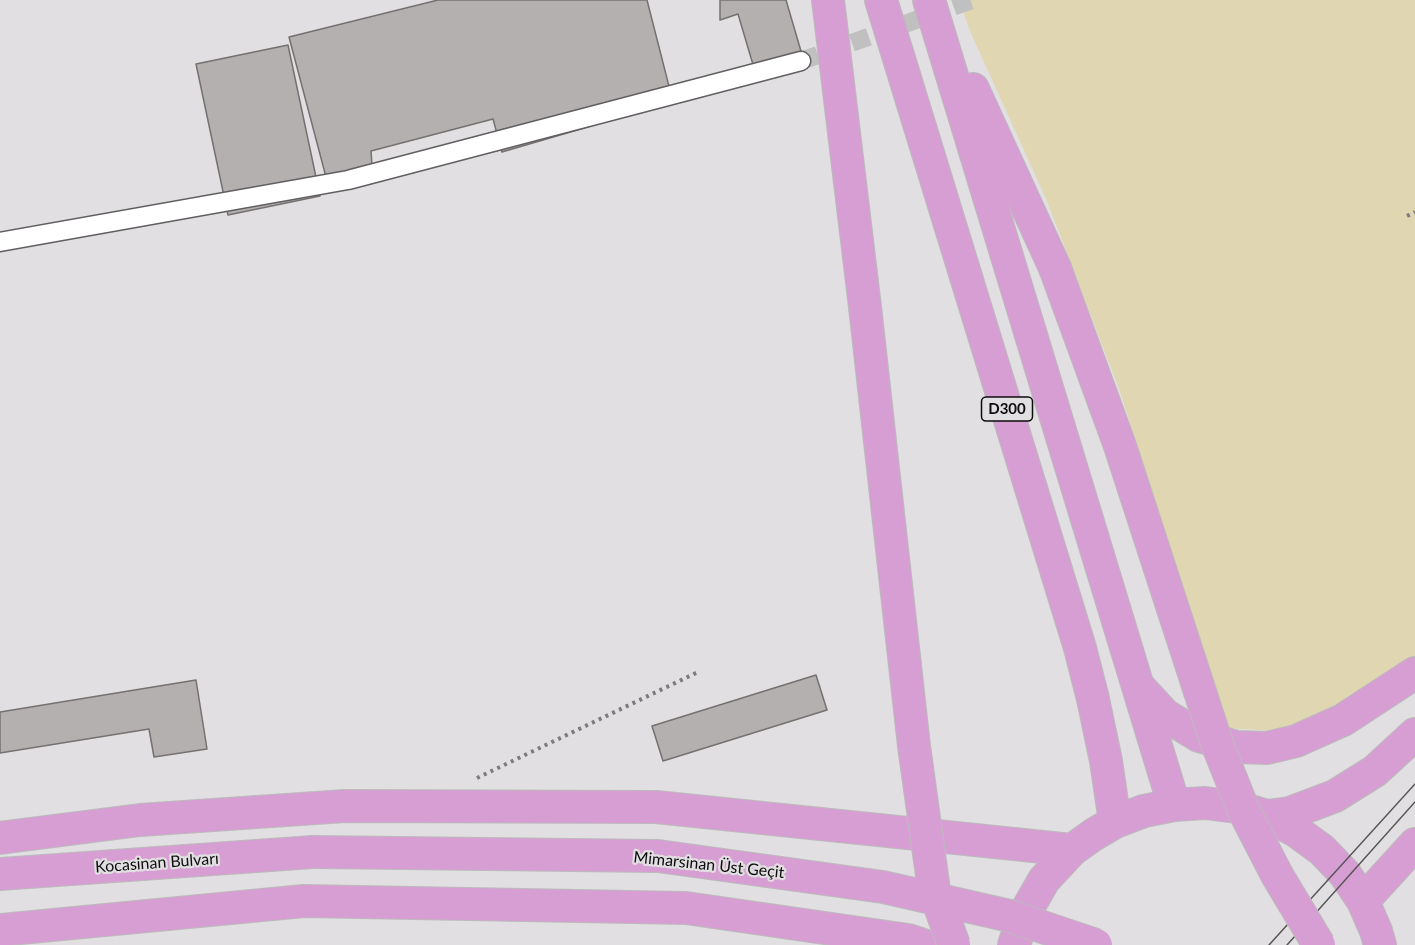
<!DOCTYPE html>
<html>
<head>
<meta charset="utf-8">
<style>
	body { margin:0 }
	canvas { display:block; background:#e1dfe1 }
</style>
</head>
<body>
<canvas width="1415" height="945"></canvas>
<script>
const c = document.querySelector('canvas').getContext('2d');
c.lineJoin = 'round';
function fill(path, color) {
  c.fillStyle = color;
  c.fill(path, 'evenodd');
}
function toPath(rows) {
  const path = new Path2D();
  for (const r of rows) {
    path.moveTo(r[0], r[1]);
    for (let i = 2; i < r.length; i += 2) path.lineTo(r[i], r[i + 1]);
  }
  return path;
}
function trace(path, color, width, dash) {
  c.strokeStyle = color;
  c.lineWidth = width;
  c.lineCap = dash ? 'butt' : 'round';
  c.setLineDash(dash || []);
  c.stroke(path);
}
function drawText(font, color, halo, rows, align = 'center') {
  c.font = font + ' Lato,sans-serif';
  c.lineWidth = 4.5;
  c.setLineDash([]);
  c.textBaseline = 'middle';
  c.strokeStyle = halo;
  c.fillStyle = color;
  for (const [text, x, y, turn = 0] of rows) {
    c.save();
    c.translate(x, y);
    c.rotate((+turn || 0) * Math.PI / 180);
    c.textAlign = isNaN(turn) ? turn : align;
    if (halo) c.strokeText(text, 0, 0);
    c.fillText(text, 0, 0);
    c.restore();
  }
}
fill(toPath([
	[959,0,1415,0,1415,662,1333,715,1273,731,1229,728,1119,389,1047,201,970,31]
]), '#e0d6b1');
const building = toPath([
	[438,0,647,0,673,102,502,152,493,119,371,151,372,165,326,177,289,37,438,0],
	[720,0,786,0,803,58,754,68,738,14,720,20,720,0],
	[288,45,320,196,228,215,196,64,288,45],
	[816,675,827,710,663,761,652,726,816,675],
	[196,680,207,749,154,757,149,729,0,753,0,712,196,680]
]);
fill(building, '#b4b0af');
trace(building, '#757170', 1.5);
trace(toPath([
	[801,61,972,0]
]), '#c1c0c1', 18, [18, 9]);
const minor = toPath([
	[0,242,348,180,801,61]
]);
const trunk = toPath([
	[828,0,865,307],
	[881,0,1080,648,1093,699,1106,761,1115,822],
	[929,0,1174,805],
	[973,89,1055,268],
	[1140,688,1165,715,1199,736,1237,747,1267,748,1296,741,1343,720,1415,673],
	[1267,816,1290,813,1335,796,1375,771,1415,734],
	[0,838,140,820,345,806,656,807,1072,850],
	[0,874,313,852],
	[1363,901,1415,844],
	[0,930,304,901,686,908,908,940,923,945],
	[1014,945,1024,915,1044,880,1072,850,1093,835,1115,822,1144,811,1174,805,1205,803,1237,807,1267,816,1296,831,1322,850,1345,874,1363,901,1376,931,1380,945]
]);
trace(minor, '#615f61', 21);
trace(trunk, '#bcbbbc', 34);
trace(toPath([
	[1407,216,1415,212],
	[477,778,698,672]
]), '#7d7b7d', 4, [3, 4.5]);
trace(minor, '#fff', 18);
trace(trunk, '#d79ed3', 32);
trace(toPath([
	[1269,945,1415,784],
	[1287,945,1415,802]
]), '#565556', 1.5);
const trunkBridge = toPath([
	[1055,268,1120,446,1216,741,1244,811,1277,875,1319,945],
	[865,307,914,746,934,890,954,945],
	[313,852,658,856,883,887,1010,916,1096,945]
]);
trace(trunkBridge, '#bcbbbc', 34, []);
trace(trunkBridge, '#d79ed3', 32);
for (const [x, y, w] of [
	[1007,409,51]
]) {
  const box = new Path2D();
  box.roundRect(x - w / 2, y - 12, w, 24, 4.5);
  c.fillStyle = '#e1dfe1';
  c.fill(box);
  trace(box, '#0e0d0e', 1.5);
}
drawText('bold 15px', '#0e0d0e', null, [
	["D300",1007,409]
]);
drawText('16px', '#0e0d0e', '#e1dfe1', [
	["Kocasinan Bulvarı",157,863,-4],
	["Mimarsinan Üst Geçit",709,865,6]
]);
</script>
</body>
</html>
